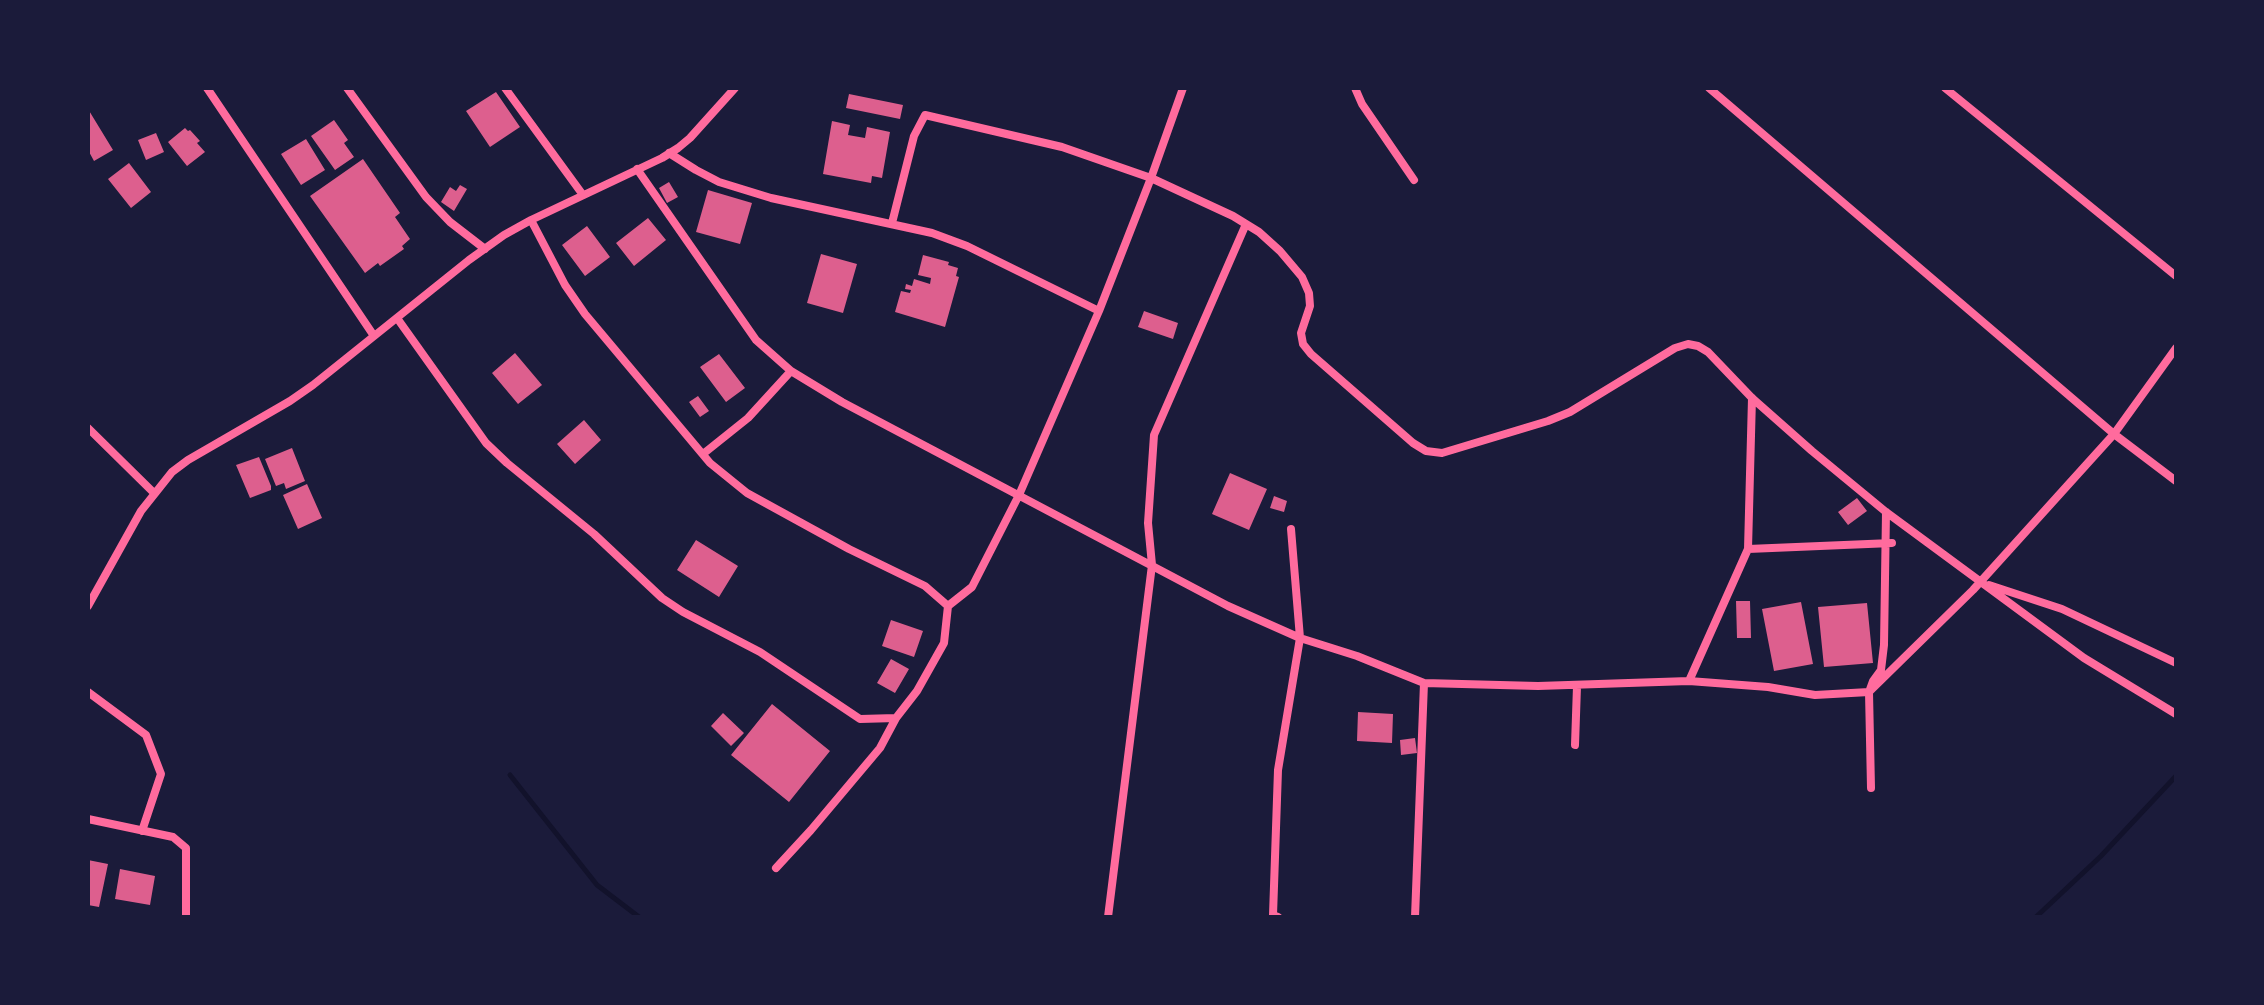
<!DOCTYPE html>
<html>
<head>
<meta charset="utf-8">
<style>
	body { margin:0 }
	#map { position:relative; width:2264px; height:1005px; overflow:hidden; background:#1b1b3a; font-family:Raleway,sans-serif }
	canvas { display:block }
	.frame { position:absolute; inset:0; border:90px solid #1b1b3a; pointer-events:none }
</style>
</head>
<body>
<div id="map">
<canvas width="2264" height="1005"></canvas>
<div class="frame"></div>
</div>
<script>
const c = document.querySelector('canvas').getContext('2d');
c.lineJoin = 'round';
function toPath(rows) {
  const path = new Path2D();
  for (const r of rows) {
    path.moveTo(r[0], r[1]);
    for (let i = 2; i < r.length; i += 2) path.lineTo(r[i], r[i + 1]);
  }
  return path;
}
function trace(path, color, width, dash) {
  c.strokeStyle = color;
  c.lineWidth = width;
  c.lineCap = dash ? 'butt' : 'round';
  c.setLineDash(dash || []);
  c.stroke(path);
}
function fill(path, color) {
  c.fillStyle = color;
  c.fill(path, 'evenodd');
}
trace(toPath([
	[510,775,597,885,639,917],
	[2036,917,2101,856,2176,776]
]), '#12122b', 5);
fill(toPath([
	[496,92,520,127,490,147,466,111],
	[849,94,903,105,900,119,846,108],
	[88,109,113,150,94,161,88,150],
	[334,120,348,140,344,143,354,157,335,170,311,136],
	[832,121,850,125,848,135,865,138,867,127,890,132,882,178,872,176,871,183,823,174],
	[185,128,188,131,190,130,200,141,197,143,205,152,187,166,168,142],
	[156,133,164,152,146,160,138,140],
	[306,139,325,170,301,185,281,154],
	[363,159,400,213,395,217,410,239,402,246,404,249,380,266,378,263,365,273,310,196],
	[129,163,151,192,131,208,108,179],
	[669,182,678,197,667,203,659,188],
	[460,185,467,189,454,211,441,202,450,187,456,191],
	[708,190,752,203,740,244,696,232],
	[648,218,666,240,634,266,616,243],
	[587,226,610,257,585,276,562,245],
	[821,254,857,264,843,313,807,303],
	[923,255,949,262,948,265,958,268,956,276,959,277,945,327,895,312,901,291,910,293,911,290,905,289,906,284,912,286,914,279,930,284,931,278,918,275],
	[1144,311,1178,323,1173,339,1138,327],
	[515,353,542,385,518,404,492,373],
	[719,354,745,388,726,402,700,367],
	[698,396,709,411,700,417,689,402],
	[584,420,601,440,575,464,557,444],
	[292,448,305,481,286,489,284,483,276,486,265,459],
	[259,457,271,486,271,490,250,498,236,465],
	[1230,473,1267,489,1249,530,1212,514],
	[307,484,322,518,298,529,283,495],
	[1274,496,1287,501,1284,512,1270,508],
	[1857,498,1867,511,1848,525,1838,512],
	[696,540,738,566,719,597,677,570],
	[1736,601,1750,601,1751,638,1737,638],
	[1801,602,1813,664,1774,671,1762,609],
	[1867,603,1873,663,1824,667,1818,607],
	[891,620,923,631,914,657,882,646],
	[891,659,909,669,895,693,877,683],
	[772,704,830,751,789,802,731,755],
	[1358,712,1393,714,1392,743,1357,741],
	[723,713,744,733,731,746,711,726],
	[1415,738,1417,753,1401,755,1400,740],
	[88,860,108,864,99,907,88,905],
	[120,869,155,876,150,905,115,899]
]), '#dd5f8e');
trace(toPath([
	[207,88,374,336],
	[347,88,426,197,450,222,485,249],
	[505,88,583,195],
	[1355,88,1362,104,1414,180],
	[1709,88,2114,434,2176,481],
	[1945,88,2176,276],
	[669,153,696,170,719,182,771,198,932,233,967,246,1099,311],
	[637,169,756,340,791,371,842,402,1228,606,1300,638,1357,656,1424,683,1538,686,1689,681,1768,687,1815,695,1869,692,1873,681,1881,670,1884,645,1886,512],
	[531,220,565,285,585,314,710,463,747,493,849,549,925,586,948,606,972,587,1019,495,1099,311,1151,178,1183,88],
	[892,223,914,136,925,115,1062,147,1151,178,1233,216,1259,232,1280,251,1302,277,1309,293,1310,306,1301,333,1303,344,1311,354,1413,443,1426,451,1442,453,1548,421,1570,412,1675,348,1688,344,1698,346,1708,352,1752,398,1812,451,1886,512,2084,658,2176,714],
	[397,318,486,443,507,463,594,534,662,598,683,612,760,652,860,719,896,718,917,691,944,643,948,606],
	[88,428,154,493],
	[703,454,748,418,791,371],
	[1748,549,1752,398],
	[1989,585,2062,609,2176,663],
	[88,606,141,511,172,472,188,460,290,401,313,385,469,260,504,235,531,220,662,158,678,148,690,138,735,88],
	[1689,681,1748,549,1892,543],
	[88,692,146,735,161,774,142,831],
	[1575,745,1577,686],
	[1871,788,1869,692,1973,590,2114,434,2176,348],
	[88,819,173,837,186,848,186,917],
	[776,868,811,830,880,748,896,718],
	[1108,917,1152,565,1148,523,1154,435,1246,224],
	[1278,917,1273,915,1278,770,1300,638,1291,529],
	[1415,917,1424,683]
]), '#ff6b9d', 8);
</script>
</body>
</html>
